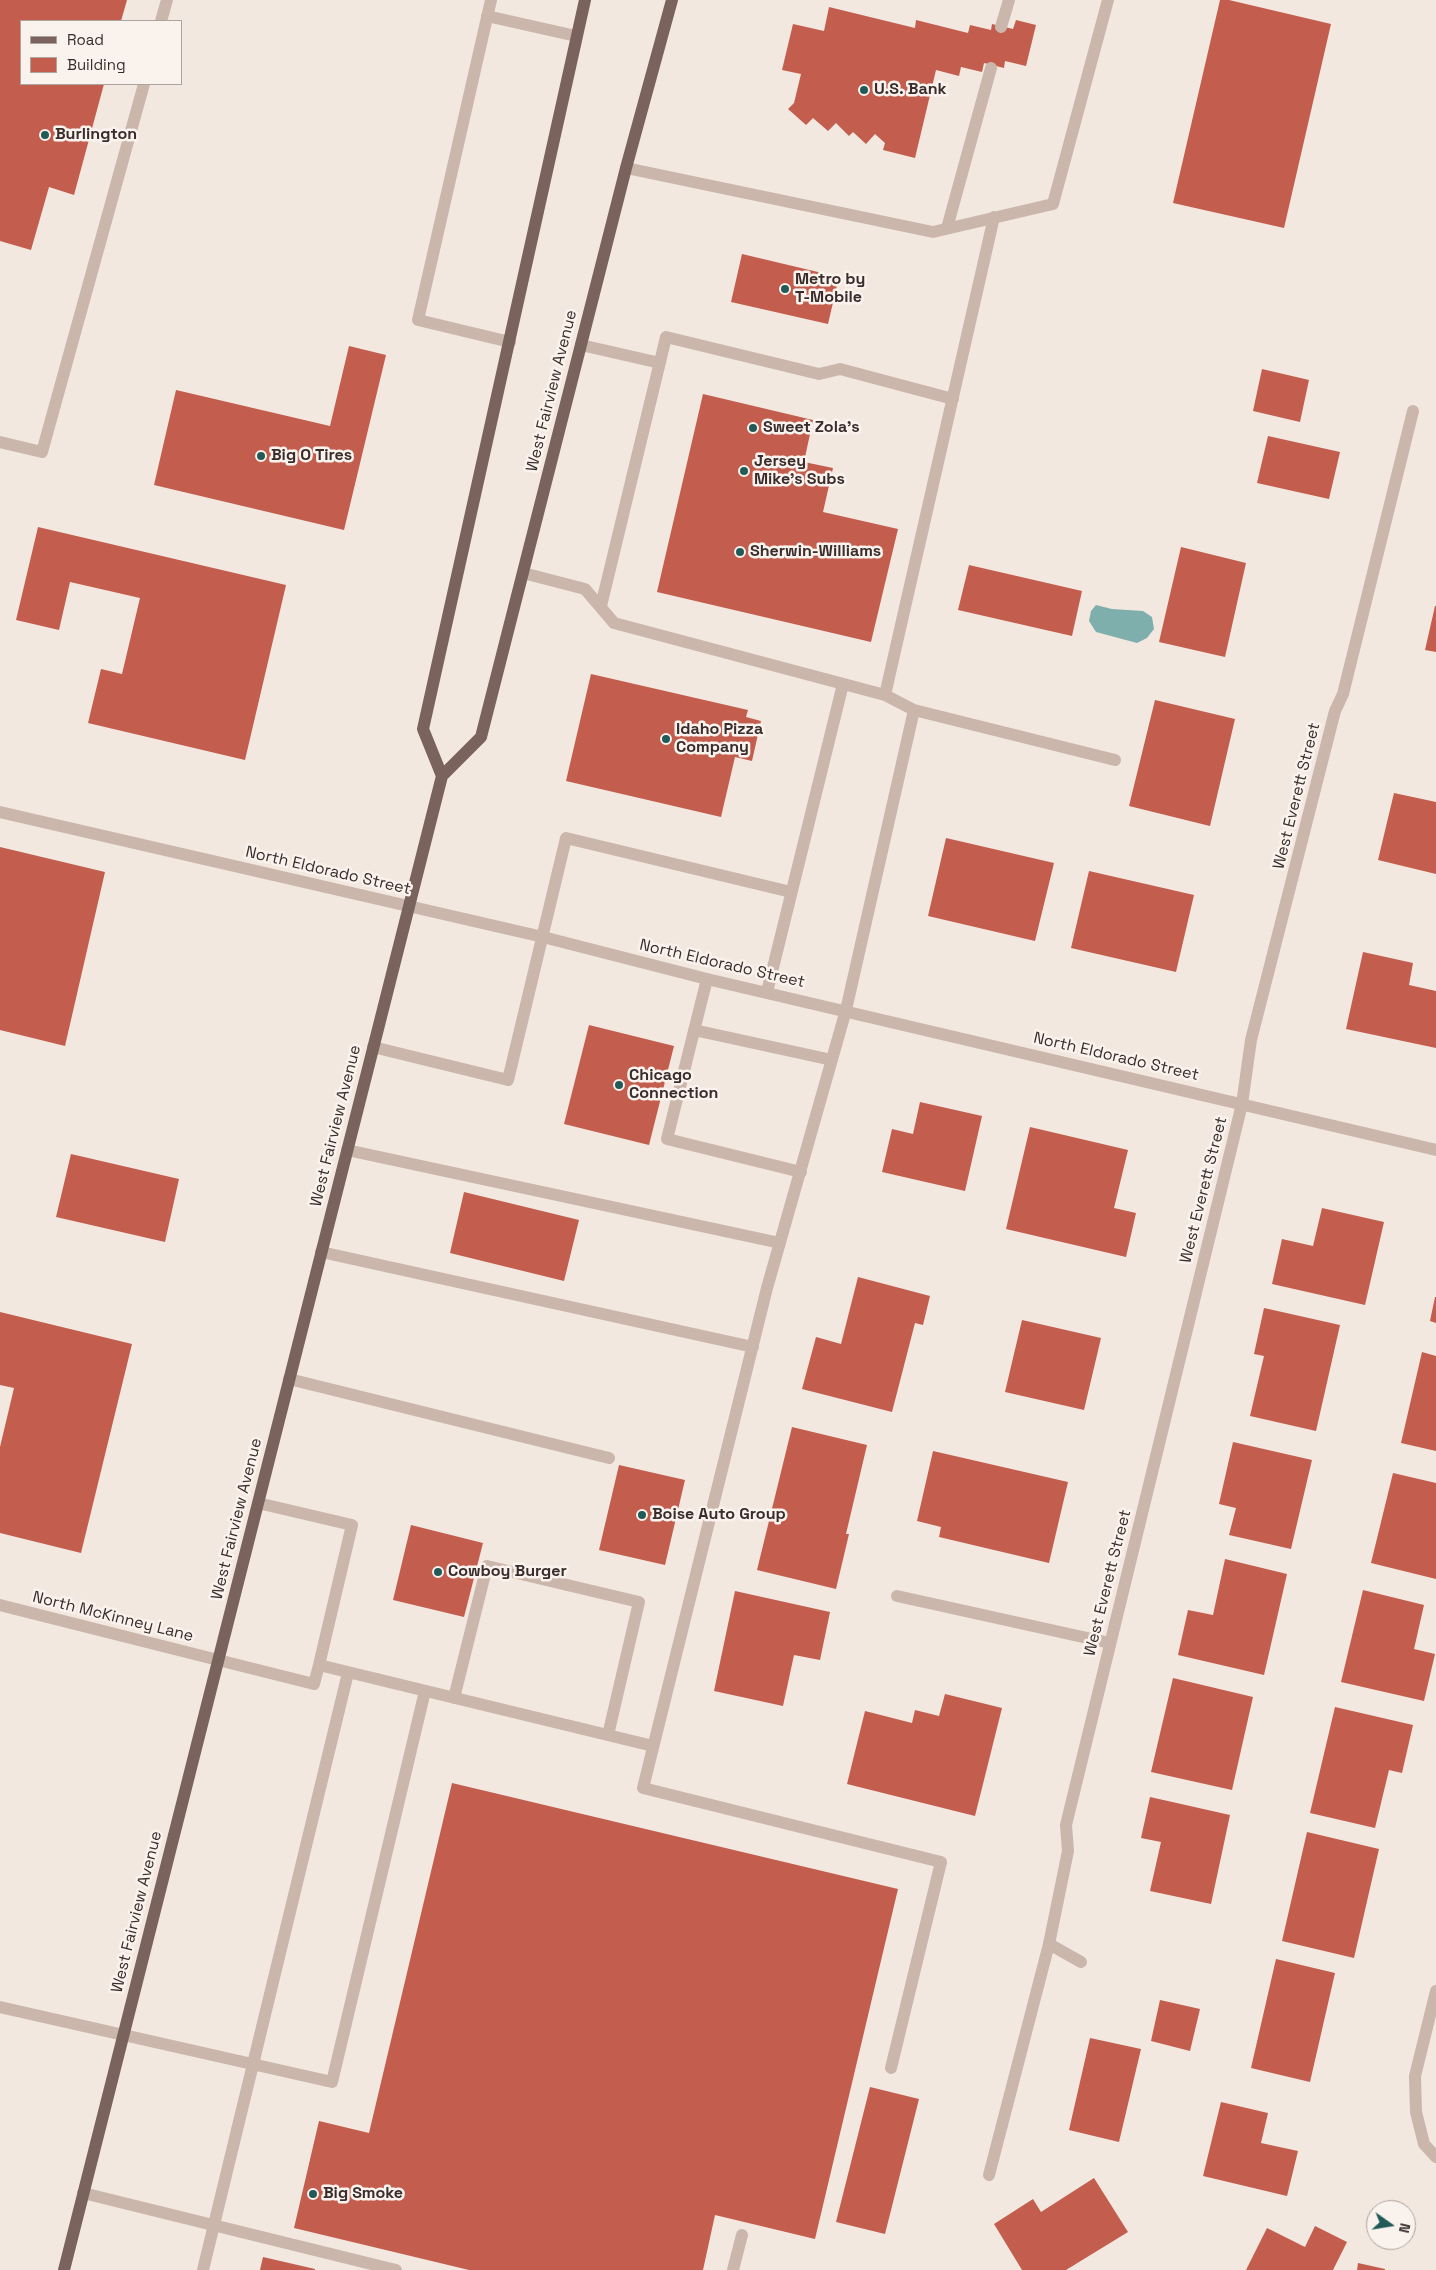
<!DOCTYPE html>
<html>
<head>
<meta charset="utf-8">
<style>
	body { margin:0 }
	#map { position:relative; width:1436px; height:2270px; overflow:hidden; background:#f3e8e0; font-family:"Space Grotesk",sans-serif }
	canvas { display:block }
	.legend { position:absolute; left:20px; top:20px; width:162px; height:65px; box-sizing:border-box; background:#faf2ed; border:1px solid #ada39f; margin:0; padding:6px 9px; list-style:none; font-size:15px; color:#392d2b }
	.legend li { display:flex; align-items:center; gap:10px; height:25px }
	.legend b { width:25px; border:1px solid #ada39f }
	.north { position:absolute; left:1366px; top:2200px; width:50px; height:50px; box-sizing:border-box; background:#faf2ed; border:1px solid #ada39f; border-radius:50%; rotate:103deg; font-size:14px; font-weight:700; line-height:20px; text-align:center; color:#392d2b }
	.north::after { content:''; display:block; margin:auto; width:18px; height:22px; background:#215a57; clip-path:polygon(50% 0,100% 100%,50% 72%,0 100%) }
</style>
</head>
<body>
<div id="map">
<canvas width="1436" height="2270"></canvas>
<ul class="legend">
<li><b style="height:6px;background:#7a635c"></b>Road</li>
<li><b style="height:14px;background:#c35d4e"></b>Building</li>
</ul>
<div class="north">N</div>
</div>
<script>
const c = document.querySelector('canvas').getContext('2d');
c.lineJoin = 'round';
function fill(path, color) {
  c.fillStyle = color;
  c.fill(path, 'evenodd');
}
function toPath(rows) {
  const path = new Path2D();
  for (const r of rows) {
    path.moveTo(r[0], r[1]);
    for (let i = 2; i < r.length; i += 2) path.lineTo(r[i], r[i + 1]);
  }
  return path;
}
function trace(path, color, width, dash) {
  c.strokeStyle = color;
  c.lineWidth = width;
  c.lineCap = dash ? 'butt' : 'round';
  c.setLineDash(dash || []);
  c.stroke(path);
}
function drawText(font, color, halo, rows, align = 'center') {
  c.font = font + ' "Space Grotesk",sans-serif';
  c.lineWidth = 5;
  c.setLineDash([]);
  c.textBaseline = 'middle';
  c.strokeStyle = halo;
  c.fillStyle = color;
  for (const [text, x, y, turn = 0] of rows) {
    c.save();
    c.translate(x, y);
    c.rotate((+turn || 0) * Math.PI / 180);
    c.textAlign = isNaN(turn) ? turn : align;
    if (halo) c.strokeText(text, 0, 0);
    c.fillText(text, 0, 0);
    c.restore();
  }
}
fill(toPath([
	[1096,605,1112,609,1143,611,1152,617,1154,629,1147,638,1137,643,1096,632,1089,621,1091,611]
]), '#7fafac');
fill(toPath([
	[0,0,127,0,121,21,21,21,21,84,104,84,74,195,49,187,31,250,0,241],
	[1220,0,1229,0,1331,24,1284,228,1173,203],
	[829,7,915,28,916,20,968,33,970,25,991,30,992,24,1013,29,1016,20,1036,25,1026,66,1005,61,1004,68,984,63,982,72,961,67,959,76,936,70,915,158,883,150,885,143,875,134,866,144,853,132,849,136,836,123,828,131,813,118,806,125,788,109,794,103,801,74,782,70,793,24,824,31],
	[742,254,839,277,828,324,731,302],
	[349,346,386,355,344,530,154,485,176,390,330,426],
	[1262,369,1309,380,1300,422,1253,411],
	[703,394,813,420,804,462,833,468,823,512,898,529,871,642,657,592],
	[1268,436,1340,452,1329,499,1257,483],
	[38,527,286,585,245,760,88,723,101,669,122,674,140,598,70,582,59,630,16,620],
	[1181,547,1246,563,1225,657,1159,642],
	[969,565,1082,591,1072,636,958,610],
	[1435,606,1436,606,1436,652,1425,650],
	[591,674,748,710,746,717,761,721,752,761,735,757,721,817,566,781],
	[1155,700,1235,719,1210,826,1129,806],
	[1394,793,1436,802,1436,874,1378,860],
	[946,838,1054,863,1035,941,928,916],
	[0,847,105,872,65,1046,0,1030],
	[1089,871,1194,895,1176,972,1071,948],
	[1363,952,1413,963,1409,985,1436,991,1436,1048,1346,1029],
	[589,1025,674,1046,649,1145,564,1124],
	[920,1102,982,1116,965,1191,882,1172,892,1129,913,1134],
	[1030,1127,1128,1150,1114,1208,1136,1213,1126,1257,1006,1229],
	[71,1154,179,1179,165,1242,56,1217],
	[464,1192,579,1220,564,1281,450,1253],
	[1322,1208,1384,1222,1365,1305,1272,1284,1282,1239,1313,1246],
	[858,1277,930,1296,923,1325,915,1323,892,1412,802,1389,816,1337,841,1344],
	[1435,1297,1436,1297,1436,1323,1430,1321],
	[1264,1308,1340,1325,1316,1431,1250,1416,1264,1356,1254,1354],
	[0,1312,132,1344,81,1553,0,1533,0,1447,14,1388,0,1385],
	[1022,1320,1101,1338,1084,1410,1005,1392],
	[1422,1352,1436,1356,1436,1451,1401,1443],
	[792,1427,867,1445,846,1534,849,1534,836,1589,757,1570],
	[1233,1442,1312,1460,1291,1549,1229,1535,1236,1508,1219,1504],
	[933,1451,1068,1482,1049,1563,939,1537,941,1527,917,1521],
	[619,1465,685,1480,665,1565,599,1550],
	[1393,1473,1436,1483,1436,1579,1371,1563],
	[411,1525,483,1543,464,1617,393,1600],
	[1225,1559,1287,1574,1264,1675,1178,1655,1188,1610,1213,1615],
	[1363,1590,1424,1605,1414,1649,1435,1654,1424,1701,1341,1682],
	[735,1591,830,1612,820,1660,794,1655,783,1706,714,1691],
	[1173,1678,1253,1697,1232,1790,1151,1772],
	[945,1694,1002,1708,975,1816,847,1784,865,1711,912,1723,915,1710,939,1716],
	[1335,1707,1413,1725,1402,1773,1389,1770,1375,1828,1310,1813],
	[452,1783,898,1889,815,2239,715,2215,703,2270,469,2270,294,2228,319,2121,369,2133],
	[1150,1797,1230,1815,1211,1904,1150,1891,1161,1842,1141,1838],
	[1307,1832,1379,1849,1354,1958,1282,1941],
	[1276,1959,1335,1973,1310,2082,1251,2068],
	[1160,2000,1200,2009,1190,2051,1151,2041],
	[1090,2038,1141,2049,1119,2142,1069,2130],
	[870,2087,919,2099,885,2234,836,2222],
	[1221,2102,1268,2113,1261,2143,1298,2151,1287,2196,1203,2176],
	[1094,2178,1128,2232,1066,2270,1022,2270,994,2224,1033,2199,1041,2212],
	[1315,2226,1347,2242,1333,2270,1246,2270,1267,2228,1305,2247],
	[263,2257,315,2269,315,2270,260,2270],
	[1358,2263,1385,2269,1385,2270,1357,2270]
]), '#c35d4e');
trace(toPath([
	[491,0,418,320,510,342],
	[487,16,576,36],
	[161,21,167,0],
	[1001,27,1009,0],
	[626,168,933,232,1053,204,1108,0],
	[947,228,991,68],
	[581,345,660,363],
	[0,442,42,452,144,84],
	[523,573,585,589,614,623,885,695,914,710,1115,760],
	[601,606,666,337,819,374,840,369,953,399],
	[885,695,994,217],
	[707,979,667,1139,801,1172],
	[767,992,843,684],
	[694,1030,832,1060],
	[373,1047,508,1080,566,838,791,892],
	[347,1150,780,1243],
	[321,1252,753,1347],
	[289,1379,609,1458],
	[897,1596,1110,1643],
	[218,1660,314,1684,319,1665,352,1525,258,1503],
	[319,1665,653,1746],
	[454,1698,487,1566,639,1602,608,1735],
	[0,2007,332,2082,425,1691],
	[891,2068,941,1862,643,1788,767,1288,846,1010,914,710],
	[989,2175,1049,1944],
	[83,2193,396,2270],
	[203,2270,348,1673],
	[733,2270,742,2235]
]), '#cbb6ac', 12);
trace(toPath([
	[0,812,543,937,707,979,1436,1150],
	[0,1605,218,1660],
	[1081,1962,1049,1944,1068,1851,1066,1825,1242,1104,1251,1040,1335,711,1343,694,1413,411],
	[1436,1991,1415,2076,1416,2112,1424,2144,1436,2157]
]), '#cbb6ac', 12);
trace(toPath([
	[442,776,423,729,585,0],
	[64,2270,442,776,481,737,626,168,672,0]
]), '#7a635c', 12);
for (const [x, y, r, color] of [
	[864,90,5,"#215a57"],
	[45,135,5,"#215a57"],
	[785,289,5,"#215a57"],
	[753,428,5,"#215a57"],
	[261,456,5,"#215a57"],
	[744,471,5,"#215a57"],
	[740,552,5,"#215a57"],
	[666,739,5,"#215a57"],
	[619,1085,5,"#215a57"],
	[642,1515,5,"#215a57"],
	[438,1572,5,"#215a57"],
	[313,2194,5,"#215a57"]
]) {
  const dot = new Path2D();
  dot.arc(x, y, r, 0, 2 * Math.PI);
  c.fillStyle = color;
  c.fill(dot);
  trace(dot, '#faf2ed', 2);
}
drawText('bold 16px', '#392d2b', '#faf2ed', [
	["U.S. Bank",874,90],
	["Burlington",55,135],
	["Metro by",795,280],
	["T-Mobile",795,298],
	["Sweet Zola's",763,428],
	["Big O Tires",271,456],
	["Jersey",754,462],
	["Mike's Subs",754,480],
	["Sherwin-Williams",750,552],
	["Idaho Pizza",676,730],
	["Company",676,748],
	["Chicago",629,1076],
	["Connection",629,1094],
	["Boise Auto Group",652,1515],
	["Cowboy Burger",448,1572],
	["Big Smoke",323,2194]
], 'left');
drawText('16px', '#392d2b', '#faf2ed', [
	["West Fairview Avenue",552,391,-76],
	["West Everett Street",1297,796,-76],
	["North Eldorado Street",328,871,13],
	["North Eldorado Street",722,964,13],
	["North Eldorado Street",1116,1057,13],
	["West Fairview Avenue",336,1126,-76],
	["West Everett Street",1204,1190,-76],
	["West Fairview Avenue",237,1519,-76],
	["West Everett Street",1108,1583,-76],
	["North McKinney Lane",113,1617,14],
	["West Fairview Avenue",137,1912,-76]
]);
</script>
</body>
</html>
